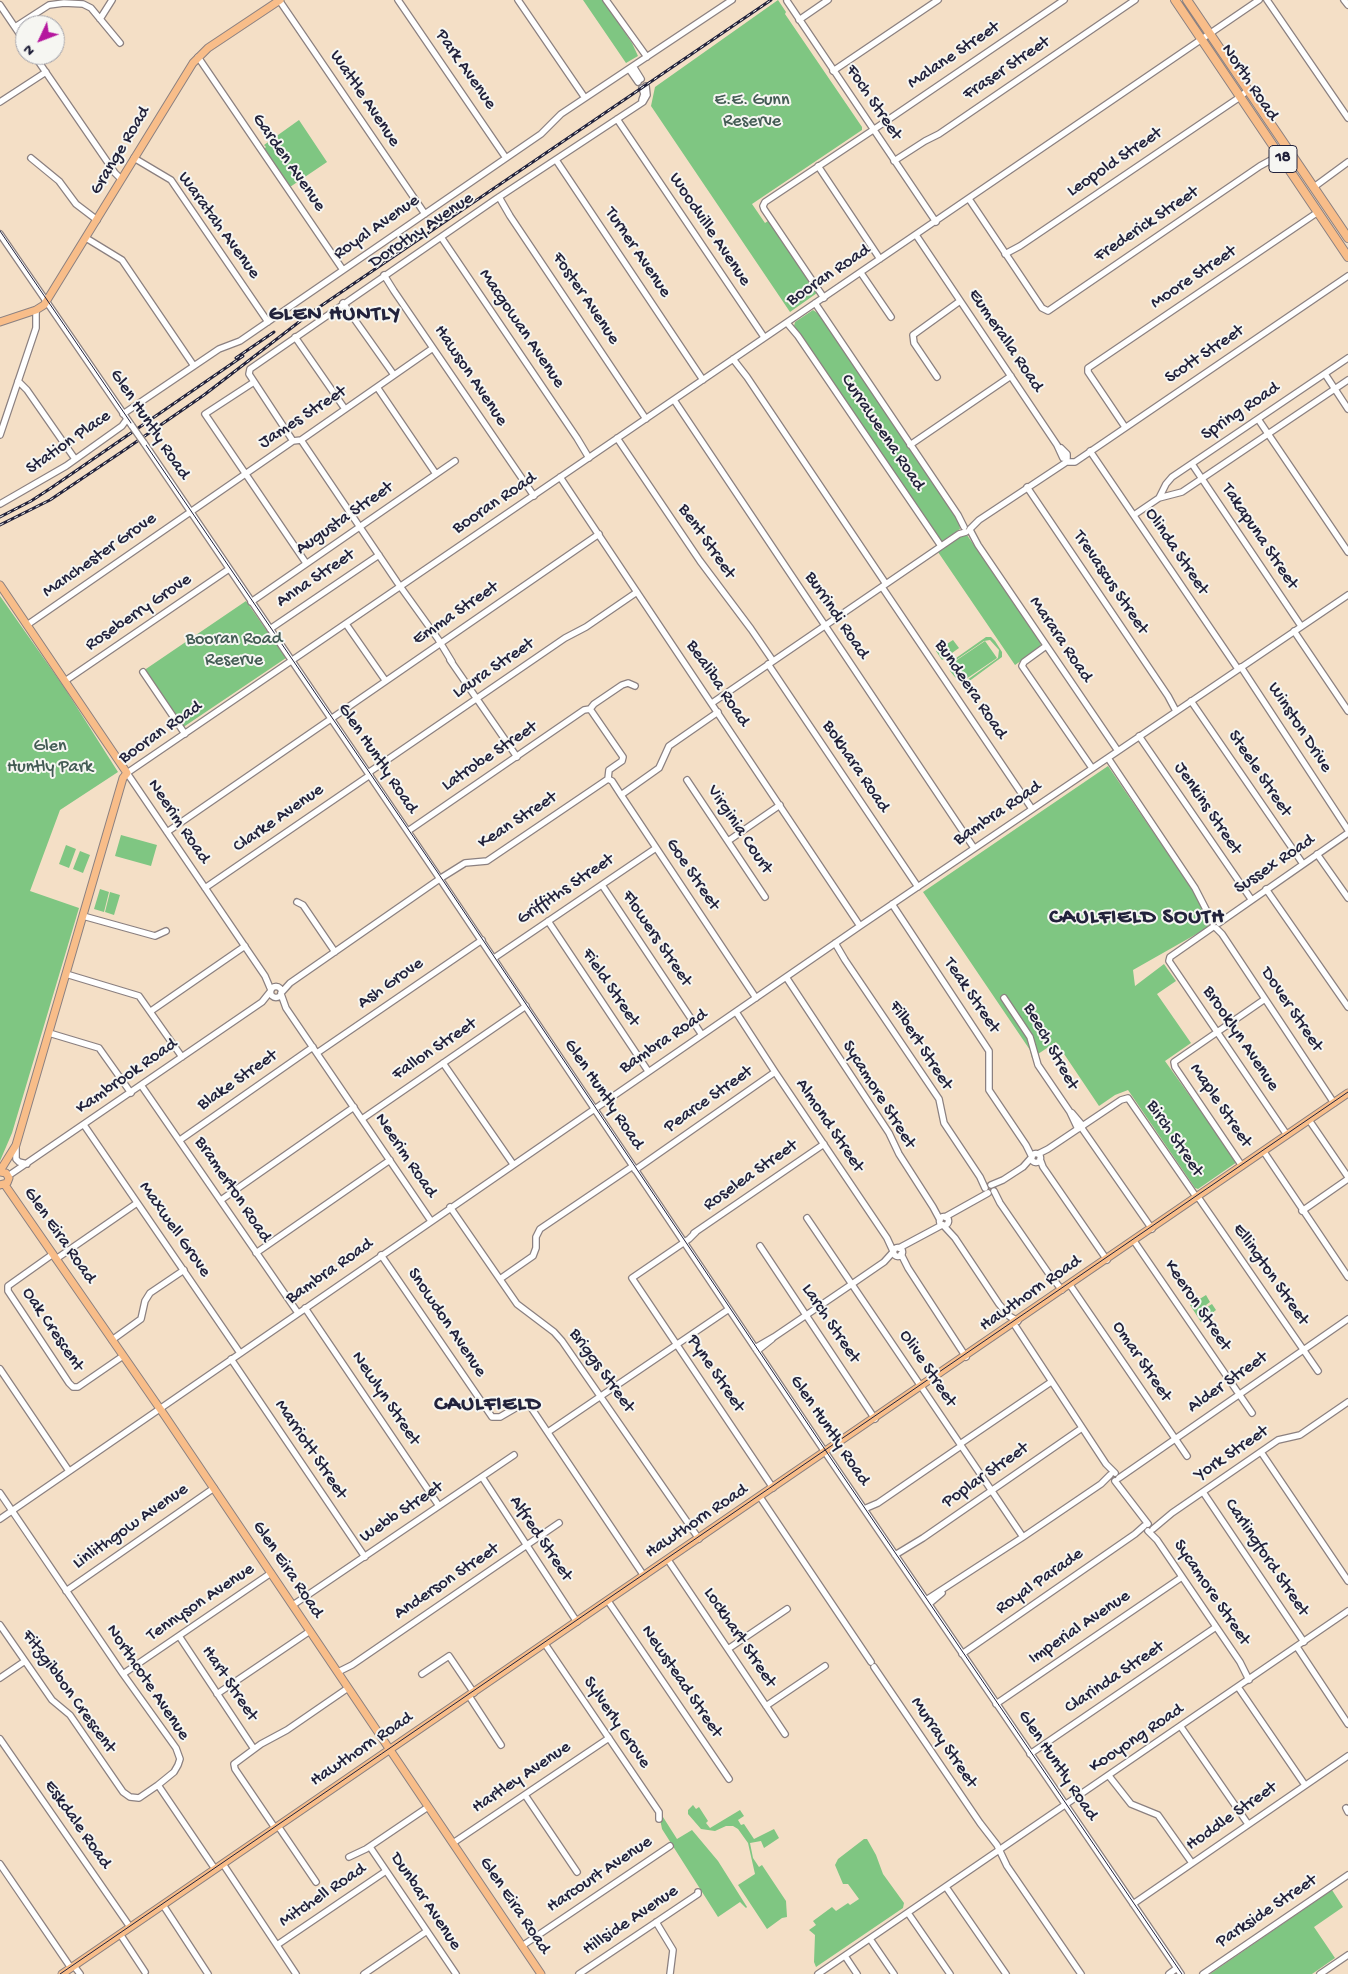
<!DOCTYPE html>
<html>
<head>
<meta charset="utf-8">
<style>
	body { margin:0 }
	#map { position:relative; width:1348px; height:1974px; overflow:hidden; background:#f4dfc6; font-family:"Gochi Hand",sans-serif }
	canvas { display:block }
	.north { position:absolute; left:15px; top:15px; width:50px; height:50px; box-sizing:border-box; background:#f6f6f2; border:1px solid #a1a1a9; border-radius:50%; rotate:227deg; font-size:14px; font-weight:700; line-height:20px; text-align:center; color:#22223b }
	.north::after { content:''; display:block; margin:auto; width:18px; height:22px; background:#b5179e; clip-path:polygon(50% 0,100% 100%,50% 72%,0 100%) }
</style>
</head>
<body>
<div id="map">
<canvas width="1348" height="1974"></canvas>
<div class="north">N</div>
</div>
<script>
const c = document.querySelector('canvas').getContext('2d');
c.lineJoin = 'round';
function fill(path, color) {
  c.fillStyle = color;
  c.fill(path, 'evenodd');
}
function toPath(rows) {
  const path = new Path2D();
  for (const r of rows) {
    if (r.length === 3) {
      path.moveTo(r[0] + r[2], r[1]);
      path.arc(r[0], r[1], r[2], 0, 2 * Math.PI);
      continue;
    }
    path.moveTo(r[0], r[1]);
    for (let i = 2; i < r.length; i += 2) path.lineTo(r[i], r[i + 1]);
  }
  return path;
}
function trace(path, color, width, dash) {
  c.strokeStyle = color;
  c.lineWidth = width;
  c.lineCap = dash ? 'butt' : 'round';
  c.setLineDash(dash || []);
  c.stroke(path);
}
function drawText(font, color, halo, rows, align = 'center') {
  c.font = font + ' "Gochi Hand",sans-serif';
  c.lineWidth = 4;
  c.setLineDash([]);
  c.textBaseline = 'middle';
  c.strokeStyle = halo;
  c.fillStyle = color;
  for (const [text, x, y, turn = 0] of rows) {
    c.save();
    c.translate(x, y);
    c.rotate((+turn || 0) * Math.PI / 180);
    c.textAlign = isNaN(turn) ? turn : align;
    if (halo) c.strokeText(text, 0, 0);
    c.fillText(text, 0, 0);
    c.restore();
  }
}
fill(toPath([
	[583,0,603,0,632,43,638,56,626,63],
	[778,0,786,12,785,14,862,127,862,130,752,204,765,223,768,221,817,293,790,312,651,106,655,87],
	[299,120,327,162,290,187,264,149,266,147,264,145],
	[813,310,819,314,959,521,960,529,943,541,941,541,794,326,795,322],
	[963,535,967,535,1041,643,1040,648,1015,665,938,552],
	[0,596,64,687,118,772,60,810,30,891,79,908,12,1133,0,1161],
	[246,601,286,658,179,730,140,673],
	[986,637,991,637,995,641,1002,652,1002,657,968,682,959,682,950,671,949,663],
	[990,640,999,650,998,658,967,680,958,679,951,668,953,662,984,641],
	[953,640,959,648,942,660,936,651],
	[985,641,997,658,966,679,954,662],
	[1108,766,1192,889,1210,923,1207,928,1133,970,1135,986,1164,964,1176,981,1157,994,1191,1043,1165,1061,1237,1162,1198,1189,1195,1188,1128,1090,1115,1095,1099,1106,1056,1042,1032,1058,1030,1050,923,892],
	[121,835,157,845,151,866,115,856],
	[66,845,76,849,69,868,59,864],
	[80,851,90,855,83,873,73,869],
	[100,889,109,892,104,912,94,909],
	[110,892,120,895,114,915,105,912],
	[1206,1295,1210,1302,1206,1305,1207,1307,1212,1304,1216,1310,1201,1322,1190,1305],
	[693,1805,696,1809,699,1807,708,1821,706,1823,710,1828,740,1810,744,1816,738,1820,741,1825,744,1824,754,1839,774,1829,779,1838,764,1848,761,1841,750,1843,753,1858,759,1867,762,1865,786,1901,787,1917,782,1918,767,1929,738,1885,755,1874,748,1843,738,1829,733,1826,726,1826,715,1831,701,1829,688,1814,688,1810],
	[663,1817,677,1839,692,1830,718,1861,747,1907,746,1908,740,1902,718,1917,662,1829,660,1819],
	[864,1839,867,1839,876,1855,883,1874,904,1903,903,1908,816,1967,814,1962,815,1935,809,1930,816,1925,813,1921,832,1907,836,1911,848,1903,850,1905,859,1899,848,1884,843,1884,835,1865,838,1859],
	[1332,1890,1343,1907,1314,1927,1335,1958,1312,1974,1210,1974]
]), '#7fc682');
const minor = toPath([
	[279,0,425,214],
	[398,0,506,158],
	[518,0,585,98],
	[606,0,647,57],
	[1267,0,1348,118],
	[1344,0,1348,5],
	[787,1,936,222],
	[0,5,25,42],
	[100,19,112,0],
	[799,20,828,0],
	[15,27,49,5,64,3,83,4,91,8,120,43],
	[34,55,115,173,121,179],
	[198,57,343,270],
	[633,66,641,79],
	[629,69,638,82],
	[833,71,938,0],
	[642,100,644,94,642,88],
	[0,102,46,72],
	[617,119,764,337],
	[31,158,59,181,76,204,97,220],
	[134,158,171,180,268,322],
	[556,160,703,380],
	[894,161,925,141,939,134,1135,0],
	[818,166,880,259],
	[1314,187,1348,162],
	[499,197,510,216,646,419],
	[969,199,1042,308,1048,311,1260,166,1280,155],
	[0,234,132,426],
	[916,235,1057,445,1063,458],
	[441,237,577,438,589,458],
	[86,238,122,260,194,366],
	[1005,254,1020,246,1240,97,1248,90],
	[861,273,891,317],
	[384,275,394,291,534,496],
	[824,298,764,209,763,206,765,202,873,130,1064,0],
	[343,303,394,375],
	[815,303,958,515,964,527],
	[787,323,798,336,941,546],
	[295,337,345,409],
	[733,359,747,377,886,584],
	[1325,374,1348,409],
	[937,377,914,343,913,335,960,301],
	[18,381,27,390,75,459],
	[254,382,205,414,306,563],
	[377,387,436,474],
	[674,400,974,848],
	[123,414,219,349,240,341,541,134,561,114,732,0],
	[1258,419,1348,552],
	[1125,427,1088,372,1088,368,1318,212],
	[0,435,36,328,36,310],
	[617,438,700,561,751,629,773,661],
	[301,440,397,582,438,639,452,662],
	[293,441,249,374,250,369,496,199,643,102,647,95,646,86],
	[144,443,440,879,825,1452,1181,1974],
	[910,445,1011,376],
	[1061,448,1067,454,1067,458],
	[1090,451,1238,669],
	[1066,462,1075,462,1348,276],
	[1192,464,1301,626],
	[560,477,860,926],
	[1027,487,1168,696,1176,711],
	[1159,498,1166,484,1172,477,1348,358],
	[0,504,66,466,122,426,127,419],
	[1134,515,1159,498,1182,492,1348,380],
	[970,529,979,520,1065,463],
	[970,530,978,545,1118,751],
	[882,587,1032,809],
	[251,602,455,461],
	[346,624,385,680],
	[27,625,293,441,301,440,433,348],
	[270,629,379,555],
	[1294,631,1348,711],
	[1046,646,1024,662,1022,666,1092,768],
	[450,660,517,757],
	[768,664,918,887],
	[1241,667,1348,830],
	[143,672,185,734],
	[65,681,229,569],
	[1191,701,1303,864],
	[712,703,959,534,966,532],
	[590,709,623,757,622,761,609,770,608,779],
	[590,709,594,704,622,685,628,683,635,686],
	[1139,736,1251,899],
	[1108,758,1195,888,1213,923],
	[368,773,565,638,586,627,637,592],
	[608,779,612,781,621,795,756,998],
	[687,780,765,897],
	[621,795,659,768,669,746,718,712],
	[408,831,584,710,590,709],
	[167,832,599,534],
	[728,841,780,805],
	[1317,854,1348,898],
	[602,885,702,1035],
	[205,888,370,775],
	[1266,889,1348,1007],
	[297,902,303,905,335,952],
	[892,904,989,1051,989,1090,1026,1145,1032,1157],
	[83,916,155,936,166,931],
	[548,921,648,1071],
	[1219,923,1348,833],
	[1213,927,1170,957,1169,961,1287,1135],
	[1216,928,1222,934,1334,1103],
	[835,943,845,960,939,1099,944,1123,980,1177,985,1188],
	[494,958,656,848],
	[66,974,139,996,182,1057],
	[786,977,889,1133,899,1154,933,1207,940,1220],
	[276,992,5.5],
	[271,990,265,976,127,773,1259,0],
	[281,993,290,983,441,878,465,863,487,861,608,779],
	[281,994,286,1008,431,1221],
	[1004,998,1030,1037,1038,1065,1070,1112,1078,1129],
	[151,1011,245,946],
	[736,1012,775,1072,887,1238,893,1251],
	[49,1033,99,1048,131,1093],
	[317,1053,482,940],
	[443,1063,513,1164],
	[141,1085,298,1313],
	[1072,1113,1083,1126],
	[362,1119,526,1006],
	[1309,1120,1348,1177],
	[84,1125,240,1353],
	[1081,1127,1152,1229],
	[180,1140,313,1047],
	[16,1145,16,1159,19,1162,27,1164],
	[1264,1152,1348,1277],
	[1036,1158,4.5],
	[1038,1154,1048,1149,1121,1100,1128,1098,1197,1198],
	[1040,1159,1043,1167,1107,1260],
	[1242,1166,1175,1067,1174,1062,1265,999],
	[635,1170,775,1072],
	[8,1176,262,1002,270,992],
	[991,1185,1003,1180,1023,1167,1031,1158],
	[994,1191,1000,1203,1049,1274,1062,1290],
	[1198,1197,1318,1371],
	[221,1200,354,1107],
	[450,1207,517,1304,554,1332,562,1341,699,1539],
	[1302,1211,1348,1179],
	[944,1221,4.5],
	[945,1217,988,1193],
	[807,1218,1023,1537],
	[943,1225,955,1238,999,1304,1009,1316,1018,1321],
	[696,1232,689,1239,632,1278,773,1488],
	[694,1233,824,1144],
	[1134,1241,1252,1413],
	[760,1246,875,1419],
	[898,1252,4.5],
	[899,1248,942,1225],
	[256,1253,390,1160],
	[53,1254,8,1286,8,1291,69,1383,73,1387,78,1387,123,1356],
	[901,1254,908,1268,966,1357],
	[381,1255,492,1417,500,1417,524,1403,530,1406,644,1576],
	[56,1259,137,1203],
	[500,1279,533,1256,536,1248,536,1237,540,1229,633,1166],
	[1070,1285,1187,1456],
	[305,1308,439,1506],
	[1014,1324,1106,1464,1115,1473],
	[112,1340,141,1319,145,1301,150,1293,184,1270],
	[755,1348,774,1337,852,1284,884,1262,893,1252],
	[757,1351,772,1339],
	[231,1359,365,1557],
	[0,1369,69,1471],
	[548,1432,729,1309],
	[960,1444,1051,1382],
	[1261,1452,1348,1581],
	[482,1477,577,1622],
	[1119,1478,1348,1319],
	[1115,1481,1148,1524],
	[1203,1492,1304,1642],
	[0,1493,123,1674,176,1748,180,1759,178,1765,174,1772,158,1785,215,1869],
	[760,1497,871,1662],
	[864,1509,878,1503,961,1446],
	[0,1519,860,926,1348,595],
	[1153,1529,1172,1513,1278,1440,1300,1435,1348,1402],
	[1148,1531,1157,1540,1240,1662,1249,1680],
	[895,1555,923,1538,1082,1428],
	[668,1560,785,1734],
	[66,1591,214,1488],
	[926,1600,1023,1537,1101,1484,1110,1475],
	[608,1601,729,1779],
	[929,1604,942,1593],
	[293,1605,514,1455],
	[0,1625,52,1700,70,1715,123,1792,130,1797,139,1798,158,1785],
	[179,1636,254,1749],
	[545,1644,659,1812,659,1819],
	[1297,1647,1348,1724],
	[728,1649,787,1609],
	[962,1654,1135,1534,1144,1526],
	[874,1667,980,1823,997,1845,1007,1866,1081,1974],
	[338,1672,352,1665,559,1523],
	[123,1674,271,1573],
	[422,1674,449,1656,474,1693],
	[0,1678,25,1661],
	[1238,1687,1305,1785],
	[217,1694,310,1631],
	[469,1696,501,1745],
	[996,1704,1182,1577],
	[766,1706,825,1666],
	[1181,1727,1248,1824],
	[0,1739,130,1927],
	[1030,1754,1216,1627],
	[1109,1776,1131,1804,1158,1815,1192,1863],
	[525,1795,577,1872],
	[1346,1808,1348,1812],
	[278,1826,316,1882],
	[275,1828,235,1769,234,1764,261,1744,287,1730,348,1688],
	[453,1843,609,1738],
	[370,1847,456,1974],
	[349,1857,366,1849,428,1807],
	[0,1864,71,1968],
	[223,1864,296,1974],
	[946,1887,1006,1974],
	[1133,1904,1348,1756],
	[163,1905,208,1974],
	[908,1913,950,1974],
	[656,1922,673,1950,670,1974],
	[120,1934,145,1972],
	[870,1939,894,1974],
	[277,1945,386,1871],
	[522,1946,670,1846],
	[845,1956,857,1974],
	[74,1966,80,1974],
	[364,1974,427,1931],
	[579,1974,698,1894,698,1892],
	[818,1974,1348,1611],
	[1169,1974,1177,1968],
	[1203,1974,1348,1875],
	[1320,1974,1348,1955]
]);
const major = toPath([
	[0,322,36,310,44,305,193,63,208,48,280,0],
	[0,585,127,773,123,778,16,1145,0,1171],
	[0,1172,6,1173,9,1178,7,1183,0,1185],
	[5,1185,165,1416,541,1974],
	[62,1974,1348,1093]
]);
const highway = toPath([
	[1175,0,1348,257],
	[1187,0,1348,238]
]);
trace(minor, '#8b8080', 8);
trace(major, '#8b8080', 9);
trace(highway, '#8b8080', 10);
trace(minor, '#fff', 5.5);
trace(major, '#f8bd89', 7);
trace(highway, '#f8bd89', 8);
trace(toPath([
	[0,231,436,870,830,1457,1182,1974],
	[60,1974,1348,1092]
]), '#22223b', 1);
const rail = toPath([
	[236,358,274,332],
	[0,517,31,501,51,488,243,356],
	[0,525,50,500,123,451,204,395,312,312,771,0]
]);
trace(rail, '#22223b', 3);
trace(rail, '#f6f6f2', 1, [4]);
const minorBridge = toPath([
	[132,426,144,443]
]);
trace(minorBridge, '#8b8080', 8, []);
trace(minorBridge, '#fff', 5.5);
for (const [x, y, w] of [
	[1283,159,28]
]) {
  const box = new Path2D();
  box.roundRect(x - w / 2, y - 13.5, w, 27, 4);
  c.fillStyle = '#f6f6f2';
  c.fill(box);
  trace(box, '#22223b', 1);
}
drawText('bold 16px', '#22223b', null, [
	["18",1283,159]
]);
drawText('18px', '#22223b', '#f6f6f2', [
	["Malane Street",954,56,-34],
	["Fraser Street",1007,69,-34],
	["Park Avenue",465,70,55],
	["North Road",1249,83,56],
	["Wattle Avenue",364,99,56],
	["Foch Street",873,103,56],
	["Grange Road",121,151,-59],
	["Garden Avenue",288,163,55],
	["Leopold Street",1115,163,-34],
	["Frederick Street",1147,225,-34],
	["Waratah Avenue",218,226,54],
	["Royal Avenue",377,228,-35],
	["Woodville Avenue",709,230,56],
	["Dorothy Avenue",422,231,-34],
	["Turner Avenue",637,253,56],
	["Booran Road",829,276,-34],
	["Moore Street",1194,278,-34],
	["Foster Avenue",585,299,56],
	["Macgowan Avenue",521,329,56],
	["Eumeralla Road",1005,341,56],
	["Scott Street",1205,355,-34],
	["Hawson Avenue",470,376,56],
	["Spring Road",1241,412,-34],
	["James Street",303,418,-33],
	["Glen Huntly Road",149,425,56],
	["Curraweena Road",882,433,56],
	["Station Place",69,443,-35],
	["Booran Road",495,504,-34],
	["Augusta Street",345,519,-35],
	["Takapuna Street",1259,537,56],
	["Bent Street",706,542,55],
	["Olinda Street",1176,552,56],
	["Manchester Grove",100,556,-35],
	["Anna Street",316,579,-34],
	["Trevascus Street",1110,583,56],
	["Roseberry Grove",139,613,-34],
	["Emma Street",456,614,-34],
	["Burrindi Road",836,616,56],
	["Marara Road",1060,640,56],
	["Laura Street",494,669,-34],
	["Bealiba Road",717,684,56],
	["Bundeera Road",970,690,56],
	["Winston Drive",1299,728,57],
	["Booran Road",161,733,-35],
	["Latrobe Street",490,757,-34],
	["Glen Huntly Road",377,759,56],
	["Bokhara Road",855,767,56],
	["Steele Street",1259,774,56],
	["Jenkins Street",1207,809,56],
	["Bambra Road",998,814,-34],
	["Clarke Avenue",279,819,-35],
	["Kean Street",518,821,-33],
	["Neerim Road",178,822,56],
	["Virginia Court",739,830,56],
	["Sussex Road",1275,865,-34],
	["Goe Street",692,875,56],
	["Griffiths Street",566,890,-34],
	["Flowers Street",656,939,56],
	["Ash Grove",391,984,-35],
	["Field Street",610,988,56],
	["Teak Street",971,996,56],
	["Dover Street",1291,1010,56],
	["Brooklyn Avenue",1240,1039,56],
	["Bambra Road",664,1042,-34],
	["Filbert Street",920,1046,57],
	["Beech Street",1050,1047,61],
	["Fallon Street",435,1050,-34],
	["Kambrook Road",127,1077,-35],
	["Blake Street",238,1081,-35],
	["Glen Huntly Road",603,1095,56],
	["Sycamore Street",878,1095,58],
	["Pearce Street",709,1100,-35],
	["Maple Street",1220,1106,56],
	["Almond Street",829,1126,56],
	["Birch Street",1174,1139,56],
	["Neerim Road",405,1156,56],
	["Roselea Street",751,1176,-35],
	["Bramerton Road",232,1190,56],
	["Maxwell Grove",174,1230,55],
	["Glen Eira Road",59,1236,55],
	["Bambra Road",330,1272,-35],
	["Ellington Street",1270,1275,55],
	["Hawthorn Road",1031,1294,-35],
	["Keeron Street",1197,1306,56],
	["Snowdon Avenue",446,1323,56],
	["Larch Street",830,1324,56],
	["Oak Crescent",52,1330,56],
	["Omar Street",1141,1362,56],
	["Olive Street",927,1369,56],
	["Briggs Street",601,1371,54],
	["Pyne Street",715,1374,56],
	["Alder Street",1228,1383,-35],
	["Newlyn Street",385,1399,56],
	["Glen Huntly Road",829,1431,56],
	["Marriott Street",310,1450,56],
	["York Street",1232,1454,-34],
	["Poplar Street",986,1476,-35],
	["Webb Street",402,1513,-34],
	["Hawthorn Road",697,1522,-34],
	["Linlithgow Avenue",131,1527,-35],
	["Alfred Street",540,1539,56],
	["Carlingford Street",1266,1558,56],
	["Glen Eira Road",287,1570,56],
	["Anderson Street",447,1582,-34],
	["Royal Parade",1040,1582,-35],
	["Sycamore Street",1211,1593,56],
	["Tennyson Avenue",201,1603,-34],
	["Imperial Avenue",1080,1628,-34],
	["Lockhart Street",739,1638,56],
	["Clarinda Street",1115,1678,-34],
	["Newstead Street",681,1682,56],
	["Northcote Avenue",147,1683,56],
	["Hart Street",229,1684,56],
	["Fitzgibbon Crescent",68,1692,54],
	["Sylverly Grove",616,1723,56],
	["Kooyong Road",1137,1739,-34],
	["Murray Street",943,1743,56],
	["Hawthorn Road",362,1750,-34],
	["Glen Huntly Road",1057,1766,56],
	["Hartley Avenue",522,1778,-34],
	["Hoddle Street",1232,1817,-35],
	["Eskdale Road",77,1825,55],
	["Harcourt Avenue",600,1875,-34],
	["Mitchell Road",323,1896,-34],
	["Dunbar Avenue",425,1902,56],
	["Glen Eira Road",514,1906,56],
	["Parkside Street",1267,1912,-34],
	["Hillside Avenue",631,1921,-34]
]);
drawText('18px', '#435b54', '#f6f6f2', [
	["E.E. Gunn",752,101],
	["Reserve",752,122],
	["Booran Road",234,640],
	["Reserve",234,661],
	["Glen",50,747],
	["Huntly Park",50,768]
]);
c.letterSpacing = '1px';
drawText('bold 22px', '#22223b', '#f6f6f2', [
	["GLEN HUNTLY",335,316],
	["CAULFIELD SOUTH",1137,919],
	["CAULFIELD",488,1406]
]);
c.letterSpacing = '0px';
</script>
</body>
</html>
